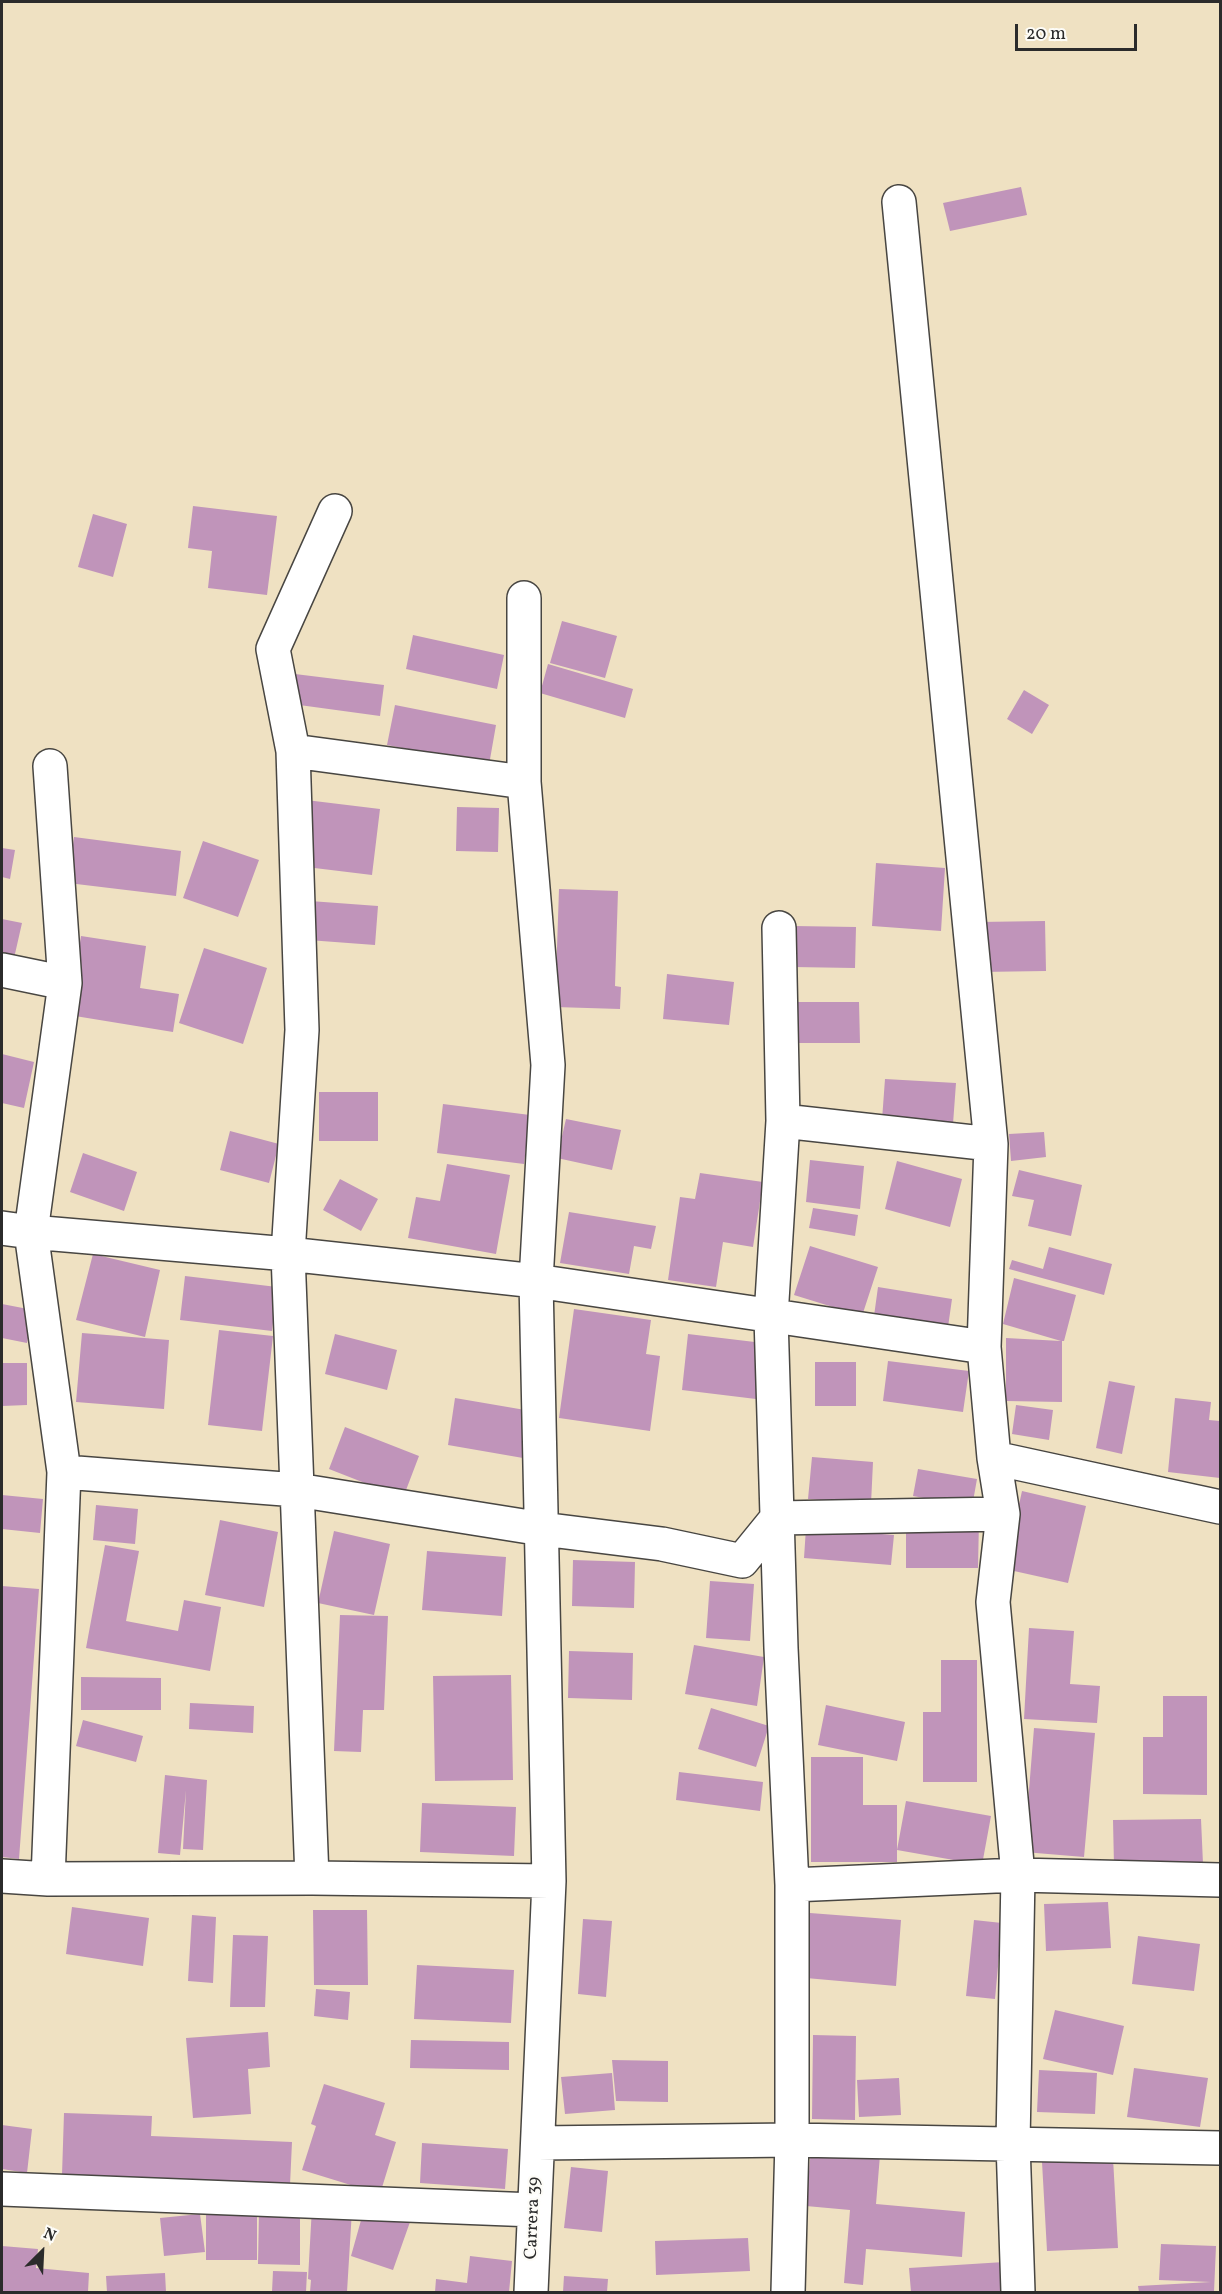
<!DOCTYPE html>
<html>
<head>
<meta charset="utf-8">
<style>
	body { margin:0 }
	#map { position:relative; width:1222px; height:2294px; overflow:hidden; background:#efe1c2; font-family:Vollkorn,serif }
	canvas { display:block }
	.frame { position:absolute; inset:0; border:3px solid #2b2b2b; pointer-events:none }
	.north { position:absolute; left:12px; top:2222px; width:60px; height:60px; -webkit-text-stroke:4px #fdfcf7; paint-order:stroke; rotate:24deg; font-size:16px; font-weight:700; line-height:24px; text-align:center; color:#2b2b2b }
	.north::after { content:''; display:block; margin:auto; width:21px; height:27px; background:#2b2b2b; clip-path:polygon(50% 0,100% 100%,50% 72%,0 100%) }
	.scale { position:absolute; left:1015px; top:24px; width:122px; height:27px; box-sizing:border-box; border:3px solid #2b2b2b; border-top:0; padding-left:8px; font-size:18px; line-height:21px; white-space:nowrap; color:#2b2b2b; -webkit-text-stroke:4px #fdfcf7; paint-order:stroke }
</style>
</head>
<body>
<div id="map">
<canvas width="1222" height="2294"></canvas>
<div class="frame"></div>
<div class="north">N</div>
<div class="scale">20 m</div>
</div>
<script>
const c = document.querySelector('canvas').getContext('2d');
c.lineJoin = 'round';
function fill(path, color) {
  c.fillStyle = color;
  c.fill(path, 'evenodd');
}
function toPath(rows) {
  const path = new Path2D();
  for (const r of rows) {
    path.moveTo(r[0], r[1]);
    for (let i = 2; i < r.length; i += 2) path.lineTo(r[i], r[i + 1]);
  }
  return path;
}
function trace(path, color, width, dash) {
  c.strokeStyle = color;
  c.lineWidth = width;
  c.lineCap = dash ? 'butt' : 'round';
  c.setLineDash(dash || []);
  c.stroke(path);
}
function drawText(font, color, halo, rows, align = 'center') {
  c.font = font + ' Vollkorn,serif';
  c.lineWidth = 4.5;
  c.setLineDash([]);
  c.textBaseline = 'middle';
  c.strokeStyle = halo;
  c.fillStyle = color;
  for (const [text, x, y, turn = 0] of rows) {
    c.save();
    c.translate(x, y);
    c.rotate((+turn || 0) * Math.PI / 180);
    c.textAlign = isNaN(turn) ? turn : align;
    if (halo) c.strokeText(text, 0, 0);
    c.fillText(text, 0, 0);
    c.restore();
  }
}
fill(toPath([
	[1021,187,1027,215,950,231,943,203],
	[193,506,277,516,267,595,208,588,212,551,188,548],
	[93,514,127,524,113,577,78,567],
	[562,621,617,636,605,678,550,663],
	[413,635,504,655,497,689,406,669],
	[548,664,633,689,625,718,540,693],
	[295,674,384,685,380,716,292,704],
	[1024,690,1049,705,1032,734,1007,719],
	[395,705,496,725,489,765,387,745],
	[306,800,380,809,372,875,298,866],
	[457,807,499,808,498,852,456,851],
	[74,837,181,851,176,896,68,883],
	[203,841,259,860,238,917,183,898],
	[2,848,15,850,10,879,2,877],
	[876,863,945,868,941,931,872,926],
	[559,889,618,891,615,986,621,987,620,1009,555,1007],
	[310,901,378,906,375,945,308,940],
	[2,919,22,923,12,967,2,964],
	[1045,921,1046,971,980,972,979,922],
	[794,926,856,927,855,968,793,967],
	[81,936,146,946,140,988,179,994,173,1032,69,1015],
	[204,948,267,968,243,1044,179,1023],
	[667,974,734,982,729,1025,663,1019],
	[793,1002,859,1002,860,1043,793,1043],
	[2,1054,34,1062,24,1108,2,1103],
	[885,1079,956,1083,953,1124,882,1120],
	[319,1092,378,1092,378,1141,319,1141],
	[443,1104,530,1115,524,1164,437,1153],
	[566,1119,621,1130,612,1170,557,1158],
	[230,1131,279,1144,269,1183,220,1170],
	[1044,1132,1046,1157,1011,1161,1009,1134],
	[83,1153,137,1172,124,1211,70,1192],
	[810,1160,864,1166,860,1209,806,1202],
	[897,1161,962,1179,950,1227,885,1209],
	[447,1164,510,1175,496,1254,408,1238,416,1197,440,1201],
	[1019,1170,1082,1185,1071,1236,1028,1226,1034,1200,1012,1196],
	[700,1173,763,1182,753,1247,723,1242,716,1287,668,1280,680,1197,695,1199],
	[340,1179,378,1199,361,1231,323,1210],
	[813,1208,858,1215,855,1236,809,1228],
	[569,1212,656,1226,651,1249,634,1246,629,1274,560,1263],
	[810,1246,878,1267,862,1316,794,1295],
	[1049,1247,1112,1264,1104,1295,1009,1269,1012,1260,1043,1269],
	[93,1254,160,1270,145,1337,76,1320],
	[185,1276,277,1287,272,1331,180,1320],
	[1014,1278,1076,1295,1064,1341,1062,1341,1062,1402,1006,1401,1006,1338,1061,1341,1003,1324],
	[878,1287,952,1299,948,1327,874,1316],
	[2,1304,33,1310,27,1343,2,1338],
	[574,1309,651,1320,646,1354,660,1356,650,1431,559,1418],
	[219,1330,273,1336,262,1431,208,1425],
	[82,1333,169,1340,164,1409,76,1402],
	[335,1334,397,1350,387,1390,325,1374],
	[688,1334,763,1343,756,1399,682,1390],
	[888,1361,969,1371,963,1412,883,1401],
	[815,1362,856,1362,856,1406,815,1406],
	[2,1363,27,1363,27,1405,2,1406],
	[1109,1381,1135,1386,1122,1454,1096,1448],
	[455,1398,531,1411,523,1458,448,1445],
	[1175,1398,1211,1402,1209,1420,1220,1421,1220,1478,1168,1472],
	[1016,1405,1053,1410,1049,1440,1012,1434],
	[345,1427,419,1456,403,1498,329,1469],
	[812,1457,873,1462,871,1504,808,1499],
	[918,1469,977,1479,972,1507,913,1496],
	[1022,1491,1086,1506,1068,1583,1005,1569],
	[2,1495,43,1499,40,1533,2,1529],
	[96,1505,138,1509,135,1544,93,1540],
	[906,1519,979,1520,978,1568,906,1568],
	[220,1520,278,1532,264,1607,205,1595],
	[806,1528,894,1535,891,1565,804,1558],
	[334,1531,390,1544,374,1615,318,1603],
	[105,1545,139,1551,126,1621,178,1631,184,1600,221,1607,210,1671,86,1648],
	[427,1551,506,1557,502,1616,422,1610],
	[573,1560,635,1562,634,1608,572,1606],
	[710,1581,754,1584,750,1641,706,1638],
	[2,1586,39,1589,19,1859,2,1857],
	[340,1615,388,1616,384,1710,363,1710,361,1752,334,1751],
	[1029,1628,1074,1631,1070,1684,1100,1686,1097,1723,1024,1719],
	[694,1645,764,1657,757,1706,685,1694],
	[569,1651,633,1653,632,1700,568,1698],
	[941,1660,977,1660,977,1782,923,1782,923,1712,941,1712],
	[511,1675,513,1780,435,1781,433,1676],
	[81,1677,161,1678,161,1710,81,1710],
	[1163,1696,1207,1696,1207,1795,1143,1794,1143,1737,1163,1737],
	[190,1703,254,1706,253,1733,189,1729],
	[826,1705,905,1722,897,1761,818,1745],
	[711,1708,769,1726,756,1767,698,1749],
	[83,1720,143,1736,136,1762,76,1746],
	[1034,1728,1095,1733,1084,1857,1024,1852],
	[811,1757,863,1757,863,1805,897,1805,897,1862,811,1862],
	[679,1772,763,1782,760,1811,676,1800],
	[165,1775,207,1780,203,1850,183,1849,186,1790,180,1855,158,1853],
	[906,1801,991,1816,982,1865,897,1850],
	[422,1803,516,1807,514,1856,420,1852],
	[1201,1819,1203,1864,1114,1866,1113,1820],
	[1108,1902,1111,1948,1046,1951,1044,1904],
	[72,1907,149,1918,143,1966,66,1954],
	[313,1910,367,1910,368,1985,314,1985],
	[810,1913,901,1920,896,1986,806,1978],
	[192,1915,216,1917,213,1983,188,1981],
	[583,1919,612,1921,606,1997,578,1994],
	[974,1920,1002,1923,995,1999,966,1996],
	[233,1935,268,1936,265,2007,230,2007],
	[1138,1936,1200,1944,1194,1991,1132,1984],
	[417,1965,514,1970,511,2023,414,2019],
	[316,1989,350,1992,348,2020,314,2016],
	[1055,2010,1124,2026,1113,2075,1043,2059],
	[268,2032,270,2067,248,2069,251,2114,193,2118,186,2038],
	[813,2035,856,2036,855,2120,812,2119],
	[411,2040,509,2042,509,2070,410,2068],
	[612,2060,668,2061,668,2102,616,2101],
	[1134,2068,1208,2078,1200,2127,1127,2117],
	[1039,2070,1097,2073,1095,2114,1037,2112],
	[612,2073,615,2110,565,2114,561,2077],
	[899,2078,901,2115,859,2117,857,2080],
	[324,2084,385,2103,375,2135,396,2142,380,2194,302,2170,316,2126,311,2124],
	[64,2113,152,2116,151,2136,292,2142,290,2185,62,2175],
	[2,2125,32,2129,27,2173,2,2169],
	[422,2143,508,2149,505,2189,420,2183],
	[811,2149,880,2155,876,2204,965,2212,962,2257,866,2249,863,2285,844,2283,850,2210,806,2206],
	[1113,2158,1118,2248,1047,2251,1042,2162],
	[571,2167,608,2171,602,2232,564,2228],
	[206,2204,257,2204,257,2260,206,2260],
	[365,2206,410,2222,393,2270,351,2256],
	[312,2207,352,2210,347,2292,310,2292,311,2280,308,2279],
	[259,2211,300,2212,300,2265,258,2264],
	[200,2214,205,2252,164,2256,160,2218],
	[748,2238,750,2271,656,2275,655,2241],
	[1161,2244,1216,2246,1214,2292,1139,2292,1138,2286,1211,2282,1159,2280],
	[2,2246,38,2249,36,2268,89,2273,88,2292,2,2292],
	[470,2256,512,2261,509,2292,435,2292,436,2279,467,2283],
	[1004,2262,1006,2292,911,2292,909,2268],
	[273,2271,307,2272,306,2292,272,2292],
	[165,2273,166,2292,107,2292,106,2276],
	[564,2276,608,2279,607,2292,563,2292]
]), '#c094ba');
const street = toPath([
	[899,202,991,1144,984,1347,994,1458,1003,1514,993,1602,1018,1875,1013,2143,1018,2292],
	[524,598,524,782,548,1065,536,1281,549,1881,531,2292],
	[293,751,524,782],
	[779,928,783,1121,771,1317,781,1648,792,1885,792,2140,788,2292],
	[2,970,65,983],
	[783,1121,991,1144],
	[2,1228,31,1232,288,1254,536,1281,984,1347],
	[994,1458,1220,1507],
	[64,1472,297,1490,542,1529,662,1544,742,1561,777,1518,1003,1514],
	[2,1876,48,1879,312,1878,549,1881],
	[312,1878,288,1254,302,1030,293,751,273,649,335,511],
	[48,1879,64,1472,31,1232,65,983,50,766],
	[792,1885,1018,1875,1220,1880],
	[538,2143,792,2140,1220,2148],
	[2,2189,534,2210]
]);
trace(street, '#484642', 36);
trace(street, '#fff', 33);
drawText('18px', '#2b2b2b', '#fdfcf7', [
	["Carrera 39",534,2218,-88]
]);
</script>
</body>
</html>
